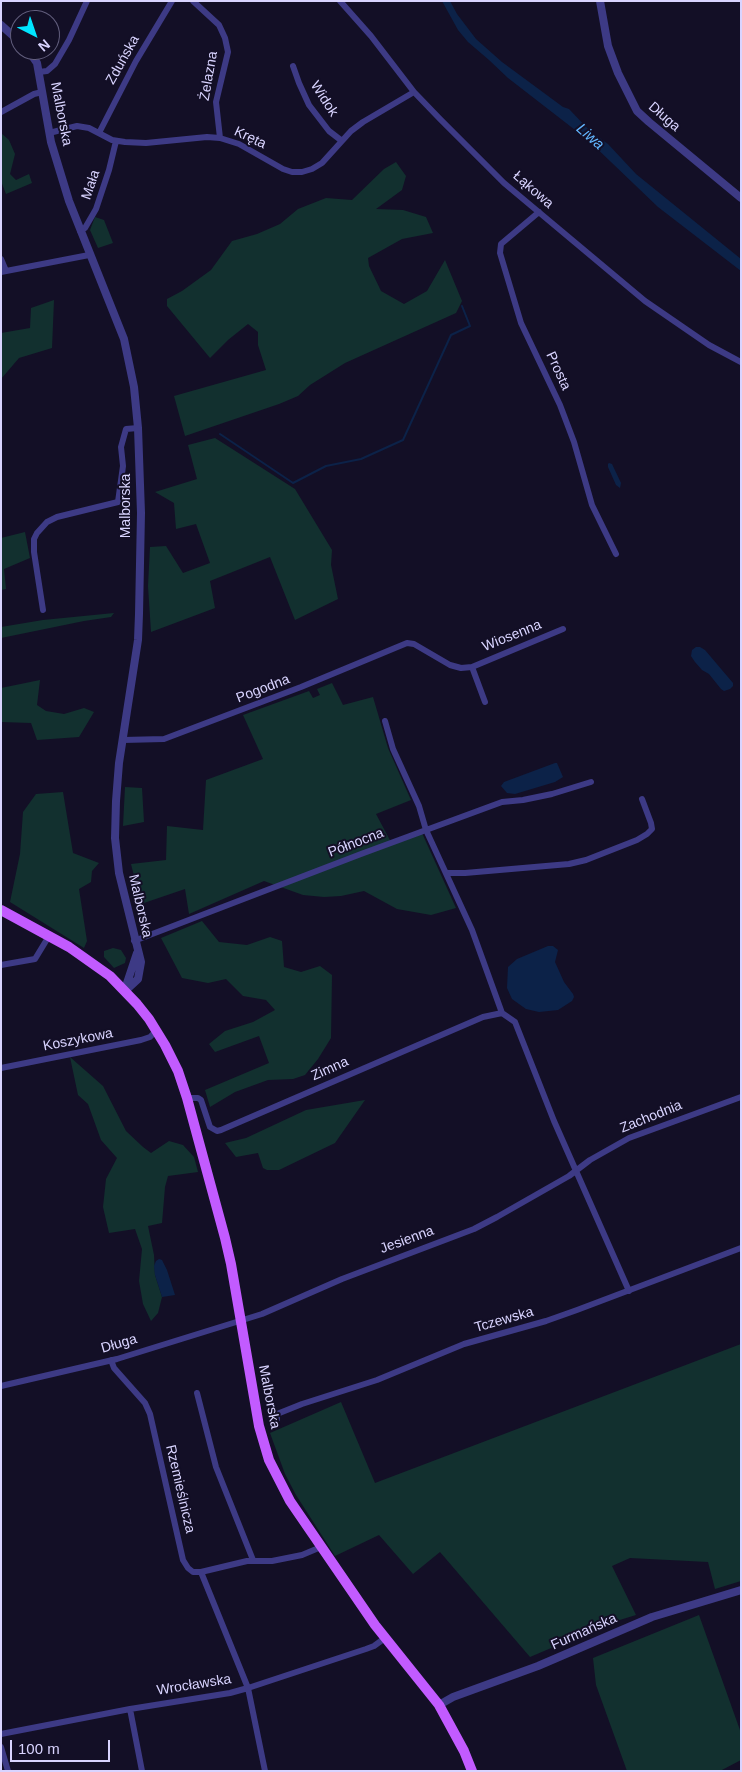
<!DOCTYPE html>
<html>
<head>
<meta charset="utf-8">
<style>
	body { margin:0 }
	#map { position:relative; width:742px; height:1772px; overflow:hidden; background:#130f26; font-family:Arial,sans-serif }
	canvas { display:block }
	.frame { position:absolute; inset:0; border:2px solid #d9d4ff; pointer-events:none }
	.north { position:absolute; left:10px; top:10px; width:50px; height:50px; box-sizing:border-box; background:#130f26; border:1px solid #625e7d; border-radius:50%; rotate:139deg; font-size:14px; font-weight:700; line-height:20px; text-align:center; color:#d9d4ff }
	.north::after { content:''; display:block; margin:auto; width:18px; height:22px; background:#00e5ff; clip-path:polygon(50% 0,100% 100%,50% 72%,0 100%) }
	.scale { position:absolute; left:10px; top:1740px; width:100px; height:22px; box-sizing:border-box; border:2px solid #d9d4ff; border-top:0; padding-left:6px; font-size:15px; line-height:18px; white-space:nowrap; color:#d9d4ff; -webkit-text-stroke:4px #130f26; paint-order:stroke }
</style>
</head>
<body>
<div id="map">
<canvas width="742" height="1772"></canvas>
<div class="frame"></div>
<div class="north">N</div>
<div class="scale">100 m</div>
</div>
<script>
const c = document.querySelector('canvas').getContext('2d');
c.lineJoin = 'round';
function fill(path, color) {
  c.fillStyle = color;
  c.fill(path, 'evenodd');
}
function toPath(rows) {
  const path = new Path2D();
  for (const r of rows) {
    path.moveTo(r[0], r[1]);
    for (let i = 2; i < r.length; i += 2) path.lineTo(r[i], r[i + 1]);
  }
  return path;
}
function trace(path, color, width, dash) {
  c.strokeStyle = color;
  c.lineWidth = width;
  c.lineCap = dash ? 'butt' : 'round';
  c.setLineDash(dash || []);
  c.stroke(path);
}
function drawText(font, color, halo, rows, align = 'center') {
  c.font = font + ' Arial,sans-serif';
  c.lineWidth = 4;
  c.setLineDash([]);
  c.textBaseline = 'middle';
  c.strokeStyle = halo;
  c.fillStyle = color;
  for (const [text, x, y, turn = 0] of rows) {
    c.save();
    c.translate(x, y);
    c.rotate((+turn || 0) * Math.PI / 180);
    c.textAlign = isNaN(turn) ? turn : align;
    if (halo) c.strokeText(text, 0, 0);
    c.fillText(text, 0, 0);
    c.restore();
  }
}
fill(toPath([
	[1,133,9,140,15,154,10,174,16,180,29,174,32,183,6,194,1,181],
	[396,162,406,176,402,190,376,209,403,210,426,217,433,233,402,239,368,258,369,266,381,291,404,304,427,291,445,260,462,301,456,313,345,363,310,385,298,396,279,404,185,436,174,396,266,370,258,345,258,332,248,324,228,340,210,358,167,306,167,299,182,291,211,270,232,241,257,234,280,224,298,209,326,198,352,200,384,169],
	[95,217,104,220,113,243,98,248,90,230],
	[54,300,52,348,19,358,1,379,1,333,30,328,31,308],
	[215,438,295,489,332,550,331,565,338,599,295,620,270,557,210,581,215,608,151,632,148,586,150,547,166,546,183,573,210,563,196,524,176,529,174,503,155,492,197,479,188,445],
	[25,532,30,558,4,569,6,589,1,590,1,538],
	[114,613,111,617,84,621,1,638,1,627,43,620],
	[40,680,37,705,46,711,64,714,84,708,94,712,79,737,37,740,31,723,1,722,1,688],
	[332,683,343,705,373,697,388,748,411,800,376,814,392,844,422,833,456,908,431,915,397,909,364,891,341,896,324,897,303,895,264,881,189,914,185,889,141,904,131,864,166,860,167,826,203,830,206,780,263,759,243,715,309,691,313,698,320,695,317,689],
	[125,787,142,788,144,822,123,826],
	[63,792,73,853,99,863,92,871,91,882,79,889,87,941,84,948,10,902,20,854,23,812,36,794],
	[202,921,219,942,247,945,270,937,282,941,284,967,301,972,320,966,332,975,331,1038,318,1059,305,1075,293,1079,268,1080,235,1092,210,1107,205,1090,269,1063,259,1036,215,1052,209,1044,225,1031,253,1022,275,1010,266,1000,243,996,226,979,208,983,182,978,161,938],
	[113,948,121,950,126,958,125,963,114,968,104,957,104,951],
	[70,1057,103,1086,126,1131,143,1147,151,1153,169,1141,183,1145,194,1157,198,1172,168,1176,165,1187,162,1223,148,1226,154,1255,155,1275,162,1297,158,1313,151,1321,143,1304,139,1281,142,1249,135,1229,109,1233,103,1207,106,1179,117,1158,101,1140,88,1104,78,1095],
	[365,1100,335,1143,279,1170,267,1170,263,1168,258,1153,236,1157,225,1143,246,1138,306,1110],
	[741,1344,741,1581,715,1589,708,1562,630,1558,612,1566,636,1615,610,1623,530,1657,440,1552,413,1574,379,1535,335,1556,296,1495,285,1474,270,1433,341,1402,375,1483],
	[699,1615,741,1733,741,1760,720,1771,627,1771,596,1685,593,1658]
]), '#12302f');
fill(toPath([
	[442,1,450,1,457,14,476,39,502,62,563,107,569,109,590,131,608,144,636,174,741,259,741,271,658,207,588,140,508,78,489,60,468,42,458,30],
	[609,463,612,464,621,483,620,488,616,485,608,467,608,464],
	[696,647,700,647,705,650,733,683,733,686,730,689,724,691,721,689,709,674,702,670,695,662,691,656,692,650],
	[555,763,557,763,563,777,555,782,515,794,507,793,501,786,504,782],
	[548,946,553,946,558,950,555,962,564,982,573,994,574,997,572,1001,558,1010,539,1012,526,1009,512,999,507,988,508,967,517,959],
	[159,1259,162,1260,167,1270,175,1295,162,1297,155,1275,154,1266,156,1261]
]), '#0c2248');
trace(toPath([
	[220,434,293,483,326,466,361,459,403,440,451,335,470,326,462,306]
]), '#0c2248', 2);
trace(toPath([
	[193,1,219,25,225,38,228,52,216,102,220,138],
	[340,1,371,36,414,92,440,119,504,183,645,301,709,345,741,362],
	[293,66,299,83,309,105,329,131,342,141],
	[39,72,47,71,55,64,69,40,87,1],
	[1,112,34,94,42,92],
	[49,133,77,126,89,128,112,140,125,142,146,143,207,137,220,138,239,144,283,169,292,172,302,172,312,169,322,163,351,131,363,122,414,92],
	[99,133,136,61,172,1],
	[539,212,501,244,500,253,521,323,560,405,574,442,592,505,616,554],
	[80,231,85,228,96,209,109,170,116,141],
	[1,259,6,271],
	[1,272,89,255],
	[43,610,34,552,34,539,37,533,47,522,57,517,118,502,123,466,121,447,126,429,138,428],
	[472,667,563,629],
	[385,721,393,749,419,806,426,830,472,930,502,1013,515,1022,554,1121,629,1291],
	[123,740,164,739,301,687,407,643,414,644,450,665,461,668,472,667,485,702],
	[447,873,465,873,569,864,586,860,637,840,647,834,652,829,651,823,642,799],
	[134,941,361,854,502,802,523,800,552,794,591,782],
	[1,965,35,959,49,936],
	[1,1068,141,1040,150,1037,156,1031],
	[187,1098,198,1098,201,1100,210,1127,217,1131,221,1130,483,1017,502,1013],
	[111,1360,114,1368,145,1403,150,1414,183,1560,188,1568,193,1572,201,1572,247,1561,272,1561,302,1555,321,1547],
	[1,1386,117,1359,262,1314,342,1279,474,1229,497,1217,569,1176,590,1160,629,1138,741,1097],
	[197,1393,216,1467,253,1560],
	[277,1419,277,1414,302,1404,377,1380,464,1344,546,1321,577,1310,741,1248],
	[201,1572,248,1688,265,1771],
	[130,1709,142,1771],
	[1,1734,130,1709,230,1693,248,1688,366,1649,374,1646,385,1638],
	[1,1747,8,1771]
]), '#3d3a85', 6);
trace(toPath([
	[600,1,608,46,618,73,637,111,649,122,741,198],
	[1,25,20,42],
	[28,50,37,63,51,142,69,201,124,339,134,387,138,428,141,513,139,614,138,640,119,763,116,801,115,838,119,873,141,962,138,979,125,991],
	[125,989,137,953],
	[439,1705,453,1697,538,1666,652,1617,741,1590]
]), '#3d3a85', 8);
trace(toPath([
	[1,910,69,947,110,976,137,1004,149,1019,165,1045,178,1071,187,1098,225,1238,231,1264,259,1426,269,1460,290,1501,375,1625,439,1705,464,1751,472,1771]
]), '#c25bff', 10);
drawText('14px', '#d9d4ff', '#130f26', [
	["Zduńska",123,60,-61],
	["Żelazna",209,76,-80],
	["Widok",324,99,57],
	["Malborska",61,114,79],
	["Długa",664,117,41],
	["Kręta",250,138,25],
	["Mała",91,185,-71],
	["Łąkowa",533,190,41],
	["Prosta",558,371,65],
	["Malborska",126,506,-90],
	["Wiosenna",512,636,-22],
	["Pogodna",263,689,-21],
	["Północna",356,843,-21],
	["Malborska",140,906,77],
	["Koszykowa",78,1040,-11],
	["Zimna",330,1069,-24],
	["Zachodnia",651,1117,-22],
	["Jesienna",407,1240,-20],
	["Tczewska",504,1320,-16],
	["Długa",119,1344,-16],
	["Malborska",269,1397,79],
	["Rzemieślnicza",180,1489,77],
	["Furmańska",584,1632,-24],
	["Wrocławska",194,1685,-9]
]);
drawText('italic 15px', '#62b6ff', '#130f26', [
	["Liwa",590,137,41]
]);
</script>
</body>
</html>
